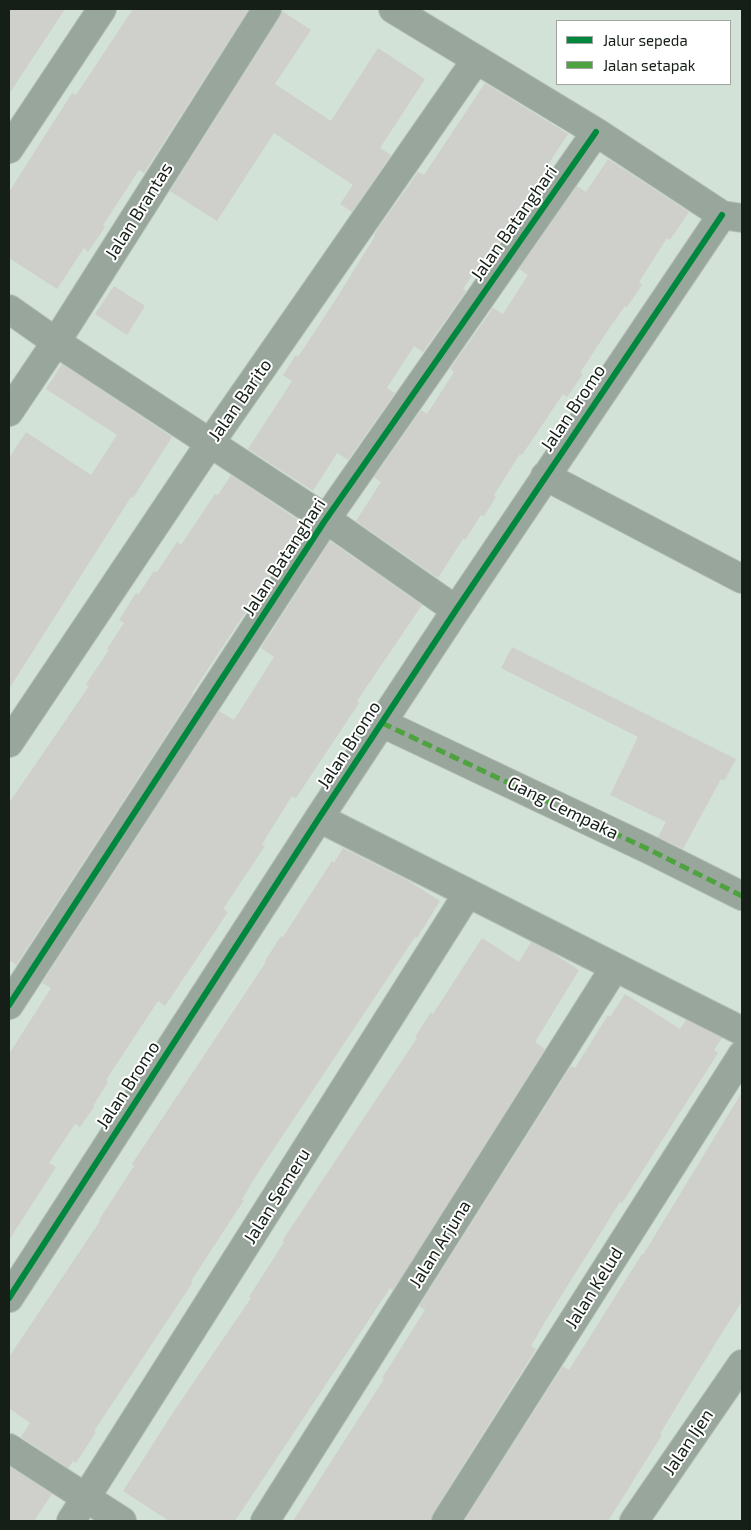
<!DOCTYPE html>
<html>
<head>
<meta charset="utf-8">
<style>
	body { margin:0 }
	#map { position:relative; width:751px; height:1530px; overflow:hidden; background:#d3e2d6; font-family:"Exo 2",sans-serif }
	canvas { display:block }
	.frame { position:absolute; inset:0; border:10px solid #151f17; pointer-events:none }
	.legend { position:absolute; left:556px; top:20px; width:175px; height:65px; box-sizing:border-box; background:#fff; border:1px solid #a1a5a2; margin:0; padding:6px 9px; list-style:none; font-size:15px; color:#151f17 }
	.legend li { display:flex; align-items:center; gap:10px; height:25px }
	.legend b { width:25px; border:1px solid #a1a5a2 }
</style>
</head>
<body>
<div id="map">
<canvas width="751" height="1530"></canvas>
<div class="frame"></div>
<ul class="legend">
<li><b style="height:6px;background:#00873e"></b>Jalur sepeda</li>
<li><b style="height:6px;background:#4ea240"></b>Jalan setapak</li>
</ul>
</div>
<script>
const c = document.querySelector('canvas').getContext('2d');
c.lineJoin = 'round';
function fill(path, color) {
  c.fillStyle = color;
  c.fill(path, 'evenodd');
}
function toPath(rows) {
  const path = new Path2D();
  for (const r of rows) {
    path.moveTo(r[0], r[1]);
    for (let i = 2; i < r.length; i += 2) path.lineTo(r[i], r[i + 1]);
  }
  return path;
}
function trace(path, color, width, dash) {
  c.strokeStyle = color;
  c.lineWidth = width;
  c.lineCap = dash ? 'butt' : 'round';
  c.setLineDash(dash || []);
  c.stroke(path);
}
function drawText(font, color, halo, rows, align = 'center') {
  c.font = font + ' "Exo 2",sans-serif';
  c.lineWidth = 4;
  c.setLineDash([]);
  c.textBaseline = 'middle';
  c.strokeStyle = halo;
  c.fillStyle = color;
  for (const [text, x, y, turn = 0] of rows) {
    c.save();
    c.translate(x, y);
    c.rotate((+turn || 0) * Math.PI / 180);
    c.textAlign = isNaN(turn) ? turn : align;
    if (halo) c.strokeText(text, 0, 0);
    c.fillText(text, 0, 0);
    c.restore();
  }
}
fill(toPath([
	[9,9,65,9,9,94],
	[133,9,249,9,144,173,139,170,103,225,105,227,88,252,84,248,57,289,9,258,9,192,72,93,76,95],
	[282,11,311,30,275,84,331,121,378,48,425,79,380,148,391,155,352,212,340,204,353,185,274,133,217,221,170,191,280,17],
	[485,83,568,134,547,166,551,169,493,252,489,250,463,289,466,291,423,352,414,346,387,388,395,393,348,460,337,453,313,491,248,449,292,381,283,375,296,355,298,357,338,296,375,236,374,235,377,230,418,172,424,175],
	[608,159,689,212,670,240,667,238,639,282,642,285,627,307,625,306,606,333,580,373,583,374,567,397,563,394,522,455,520,454,494,495,496,497,484,516,481,515,465,540,463,539,438,578,356,521,381,482,374,477,421,410,427,414,454,372,450,369,493,308,503,314,528,275,519,269,577,186,586,192],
	[114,286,145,306,127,335,95,314],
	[62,364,172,437,133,498,131,497,9,689,9,458,26,432,91,475,117,435,46,389],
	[231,475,304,524,192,693,193,694,16,965,9,960,9,803,89,686,86,684,109,650,107,649,124,623,119,620,136,593,138,595,154,571,157,572,177,542,181,545,215,494,218,495],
	[330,541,422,605,357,701,359,703,296,798,292,796,262,844,265,846,223,909,228,912,165,1006,158,1001,106,1080,108,1082,93,1106,94,1107,80,1127,75,1124,49,1163,56,1167,9,1240,9,1054,51,988,42,983,219,711,234,720,274,657,261,648],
	[512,647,736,759,724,781,721,779,683,849,658,837,666,822,610,795,638,737,501,668],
	[343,848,407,880,440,901,417,938,415,937,263,1165,242,1199,244,1200,191,1281,193,1282,94,1431,96,1432,76,1463,73,1461,68,1468,21,1437,30,1423,9,1408,9,1357,100,1221,99,1220,134,1166,132,1164,266,962,265,961,281,936,283,937,332,861,334,863],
	[482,938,519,962,531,942,551,952,579,970,535,1042,545,1049,393,1290,390,1288,235,1521,169,1521,123,1491,172,1414,251,1298,249,1297,284,1242,282,1241,417,1038,415,1037,431,1012,433,1014],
	[625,994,680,1029,686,1020,722,1038,714,1050,718,1053,622,1203,620,1202,546,1320,531,1346,536,1349,433,1513,431,1521,293,1521,384,1379,382,1378,425,1310,419,1306,571,1066,575,1068,608,1015,610,1017],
	[742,1092,742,1301,681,1399,660,1434,662,1435,608,1521,464,1521,563,1366,569,1370,642,1254,643,1255],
	[9,1466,52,1494,34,1521,9,1521]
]), '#cfcfcb');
const street = toPath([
	[393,9,596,132,722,215,742,218],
	[9,149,102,9],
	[9,309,56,342,326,519,456,610],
	[9,412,56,342,267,9],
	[545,476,742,579],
	[382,723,652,851,742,896],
	[9,743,210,443,476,60],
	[319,818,742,1031],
	[9,1005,324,522,596,132],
	[9,1298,319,818,456,610,722,215],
	[9,1448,122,1521],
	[71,1521,468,893],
	[265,1521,615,967],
	[446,1521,742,1055],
	[634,1521,742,1364]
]);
trace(street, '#b2bdb4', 30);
trace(street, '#98a69b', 28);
trace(toPath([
	[382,723,652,851,742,896]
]), '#4ea240', 5, [10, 5]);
trace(toPath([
	[9,1005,324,522,596,132],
	[9,1298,319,818,456,610,722,215]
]), '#00873e', 6);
drawText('18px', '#151f17', '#fff', [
	["Jalan Brantas",139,211,-58],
	["Jalan Batanghari",514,223,-55],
	["Jalan Barito",240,400,-55],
	["Jalan Bromo",573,408,-56],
	["Jalan Batanghari",284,557,-57],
	["Jalan Bromo",349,745,-57],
	["Gang Cempaka",563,808,26],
	["Jalan Bromo",128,1085,-57],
	["Jalan Semeru",277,1196,-58],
	["Jalan Arjuna",440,1244,-58],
	["Jalan Kelud",594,1288,-58],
	["Jalan Ijen",688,1442,-56]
]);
</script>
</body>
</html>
